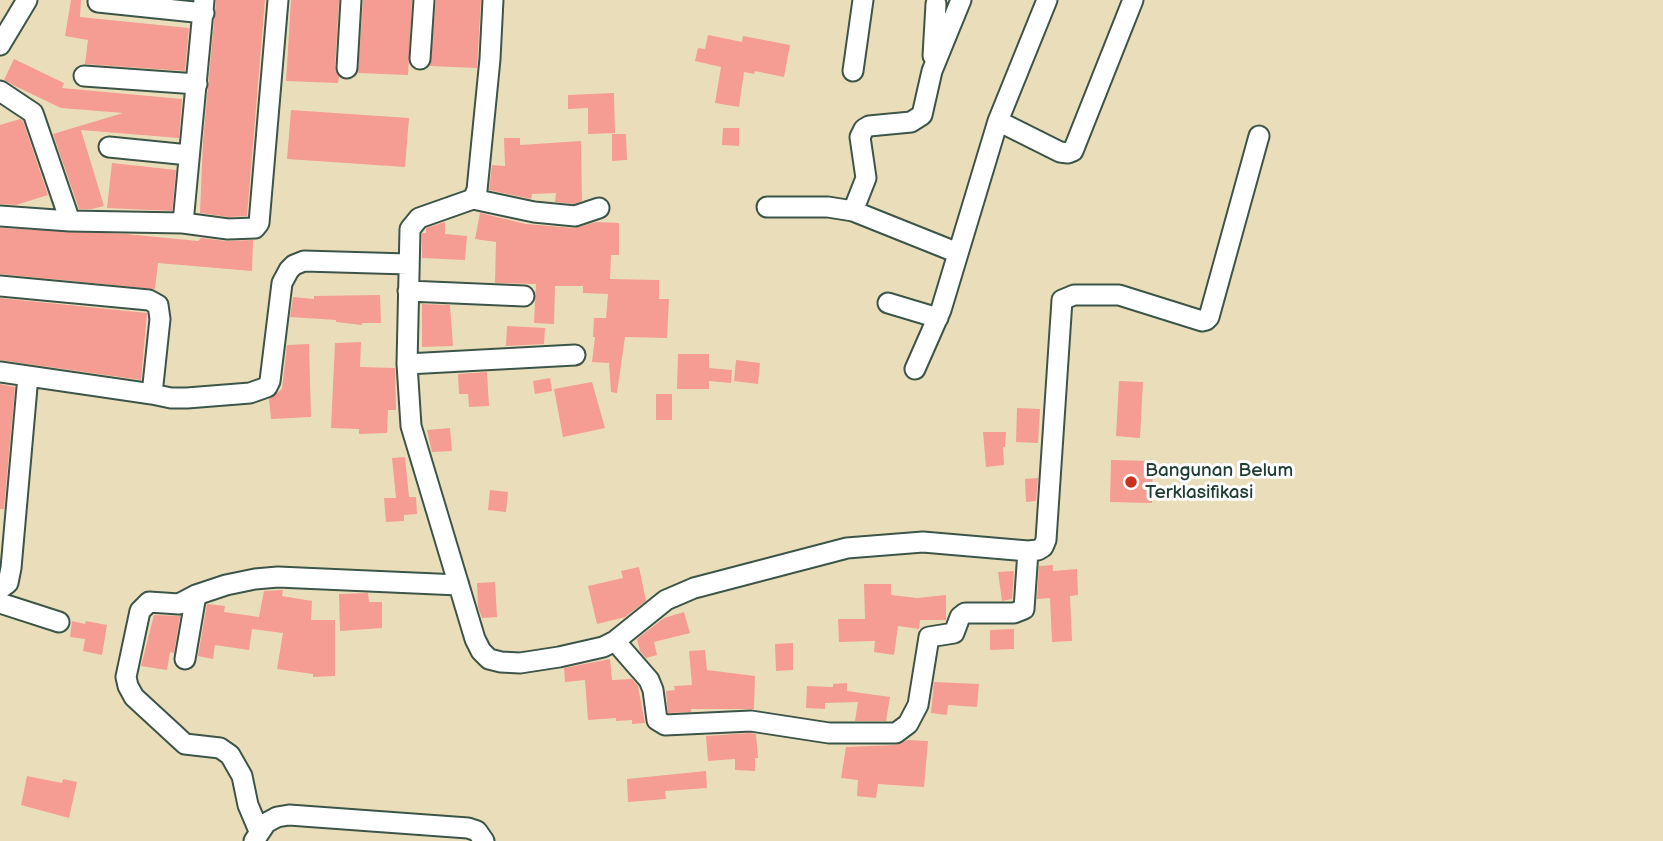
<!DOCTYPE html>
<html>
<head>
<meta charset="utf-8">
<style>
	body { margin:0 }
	canvas { display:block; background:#eadeba }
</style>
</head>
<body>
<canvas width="1663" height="841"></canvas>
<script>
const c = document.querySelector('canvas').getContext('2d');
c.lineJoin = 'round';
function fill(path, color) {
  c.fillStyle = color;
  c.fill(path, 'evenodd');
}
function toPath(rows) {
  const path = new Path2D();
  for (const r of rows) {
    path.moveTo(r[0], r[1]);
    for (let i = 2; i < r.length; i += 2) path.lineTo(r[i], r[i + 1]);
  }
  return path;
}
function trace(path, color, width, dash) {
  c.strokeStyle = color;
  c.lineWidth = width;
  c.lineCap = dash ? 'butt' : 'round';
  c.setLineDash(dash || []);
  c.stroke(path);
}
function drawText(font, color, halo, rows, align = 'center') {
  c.font = font + ' "Balsamiq Sans",sans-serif';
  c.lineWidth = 6;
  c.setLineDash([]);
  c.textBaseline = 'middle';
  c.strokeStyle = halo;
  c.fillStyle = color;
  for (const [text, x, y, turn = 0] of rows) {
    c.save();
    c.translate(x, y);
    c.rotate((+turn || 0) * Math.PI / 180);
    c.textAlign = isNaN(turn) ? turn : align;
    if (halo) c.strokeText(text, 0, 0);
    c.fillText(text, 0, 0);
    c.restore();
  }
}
fill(toPath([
	[71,0,81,0,80,17,189,28,185,71,85,64,88,40,65,36],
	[216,0,265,0,247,216,229,217,200,213,203,141],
	[291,0,339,0,335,67,339,77,338,83,286,81],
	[363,0,412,0,408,75,358,73],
	[436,0,481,0,477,68,430,66],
	[708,35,742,42,743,36,790,45,784,77,755,71,754,74,744,72,739,107,715,103,721,67,695,61,698,48,705,49],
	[14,59,64,83,62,88,182,99,179,138,81,130,104,206,92,209,79,209,53,134,123,113,61,108,15,86,4,80],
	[614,93,615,133,588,134,588,108,568,109,568,95],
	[291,110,409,118,405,167,287,159],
	[20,119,23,121,48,195,16,205,0,204,0,125],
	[723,128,739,128,739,146,722,145],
	[612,134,626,134,627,160,612,161],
	[504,138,520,138,520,145,581,141,582,201,574,204,555,202,556,193,532,194,531,199,489,190,492,165,505,166],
	[112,163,176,170,172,211,107,208],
	[480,213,526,224,574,228,596,222,619,223,619,255,611,255,610,279,659,280,659,299,669,299,667,338,625,337,617,393,611,392,609,363,592,362,595,337,593,337,594,318,606,318,608,294,583,293,583,286,555,286,554,324,534,323,536,284,495,283,496,242,475,239],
	[445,222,445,234,467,236,465,260,422,258,422,233,426,233,426,228],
	[0,228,126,234,198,241,201,238,227,241,253,240,252,271,158,263,155,289,0,274],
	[380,295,381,323,362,323,362,325,336,322,336,320,290,317,293,297,314,299,314,296],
	[0,298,147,313,141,380,0,360],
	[422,304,450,305,453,346,422,347],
	[507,326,545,328,544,344,506,346],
	[361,342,360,367,395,368,396,410,388,410,387,433,359,434,359,429,331,428,335,343],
	[309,344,311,417,271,419,269,399,282,389,287,345],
	[678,354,709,354,709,368,732,370,731,383,709,381,709,389,677,389],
	[736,360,760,363,758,384,734,381],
	[487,372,489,406,469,407,468,394,459,394,458,374],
	[550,378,552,391,535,394,533,381],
	[1119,381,1143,382,1140,438,1116,436],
	[592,382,605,428,563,437,554,389],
	[0,384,15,387,4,509,0,509],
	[656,394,672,394,672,420,656,420],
	[1017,408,1040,409,1038,443,1016,442],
	[450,428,452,451,432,452,427,430],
	[983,432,1006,432,1005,447,1003,447,1004,465,986,467],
	[405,457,409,497,416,497,417,514,404,515,404,521,386,522,384,498,396,498,392,458],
	[1111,460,1153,461,1152,503,1110,502],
	[1038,478,1036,501,1026,502,1025,479],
	[490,490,508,492,506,512,488,510],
	[1053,565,1053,571,1077,569,1078,595,1070,596,1072,641,1052,642,1050,598,1037,599,1039,566],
	[639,567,646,601,625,617,597,624,588,586,623,578,621,571],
	[1014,571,1012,599,1002,601,998,572],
	[495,582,497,617,482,618,478,607,477,583],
	[864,584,891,584,891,595,917,598,946,595,946,620,920,620,919,629,898,626,894,655,874,652,875,641,839,642,838,619,865,619],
	[283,590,282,596,312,601,311,620,335,620,335,676,313,677,313,674,277,669,283,633,252,629,249,650,215,645,213,659,198,656,207,604,225,606,224,612,259,617,264,591],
	[368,593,369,602,382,602,382,628,340,631,339,594],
	[684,612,690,633,654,642,657,655,646,658,640,651,637,639,664,618],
	[154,615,180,616,174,653,170,652,167,670,141,666],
	[72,621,85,624,86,621,107,625,102,655,83,651,85,639,70,637],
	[1014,629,1014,649,990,650,990,630],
	[793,643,793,670,776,671,775,644],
	[705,650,707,670,755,676,754,709,691,709,691,712,668,713,666,691,675,690,674,686,692,685,689,651],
	[610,659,612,680,632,679,638,686,645,723,632,724,632,720,616,721,616,718,588,720,585,680,565,682,564,668],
	[934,682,979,684,977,707,948,705,947,715,931,713],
	[847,683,847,691,890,697,886,721,855,721,858,702,825,703,825,709,806,708,807,686,833,687,833,684],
	[750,733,756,734,758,758,755,758,755,771,735,770,735,759,708,761,706,736],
	[908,740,928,741,924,787,878,784,876,798,857,796,858,780,841,778,846,747,896,745],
	[706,771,707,788,665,791,666,799,628,802,627,779],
	[27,776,62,783,63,779,77,782,69,818,21,805]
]), '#f59c93');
const minor = toPath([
	[493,0,490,59,477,190,473,199,419,218,410,229,407,364,411,426,475,639,481,651,489,659,501,662,520,663,559,657,603,647,615,641,666,600,694,588,847,548,923,542,1028,551,1038,550,1043,547,1046,540,1062,300,1074,295,1119,295,1202,321,1206,320,1209,317,1259,136],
	[1047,0,998,121,1060,152,1068,153,1073,151,1133,0],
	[98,2,204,13],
	[0,45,27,0],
	[933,56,936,4],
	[420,59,424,0],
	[347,68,351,0],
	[853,71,863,0],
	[84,76,197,84],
	[0,91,33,113,70,221],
	[109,147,189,155],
	[473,199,534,212,575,216,599,208],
	[767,207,828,207,853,211,958,253],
	[853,211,866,178,860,137,864,129,869,126,911,122,922,115,932,71,961,0],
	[0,216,70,221,183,223,228,229,255,228,259,223,278,0],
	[183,223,204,0],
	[0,286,149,300,158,305,160,319,152,394,0,372],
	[408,291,524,296],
	[888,303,938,318],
	[407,364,575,355],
	[915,369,941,310,998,121],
	[152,394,171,398,187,398,250,393,267,387,270,381,282,283,289,270,294,265,304,261,408,264],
	[0,589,8,583,11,568,28,376],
	[0,603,59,622],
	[615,641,649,680,653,690,657,720,665,725,751,721,829,733,896,733,908,724,918,705,929,637,954,633,960,617,965,613,1014,613,1024,609,1028,551],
	[185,659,196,595],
	[259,831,248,805,242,776,230,755,220,748,185,744,134,697,128,686,126,677,140,611,149,602,179,604,196,595,226,585,255,579,278,577,459,585],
	[254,841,266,823,277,817,289,815,468,828,477,831,484,841]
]);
trace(minor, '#3d5548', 23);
trace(minor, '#fff', 19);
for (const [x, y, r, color] of [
	[1131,482,7,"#c8321e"]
]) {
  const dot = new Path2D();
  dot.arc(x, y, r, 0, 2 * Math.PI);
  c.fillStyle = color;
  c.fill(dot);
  trace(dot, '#fff', 2.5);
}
drawText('19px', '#1f3d34', '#fff', [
	["Bangunan Belum",1145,471],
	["Terklasifikasi",1145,493]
], 'left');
</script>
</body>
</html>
